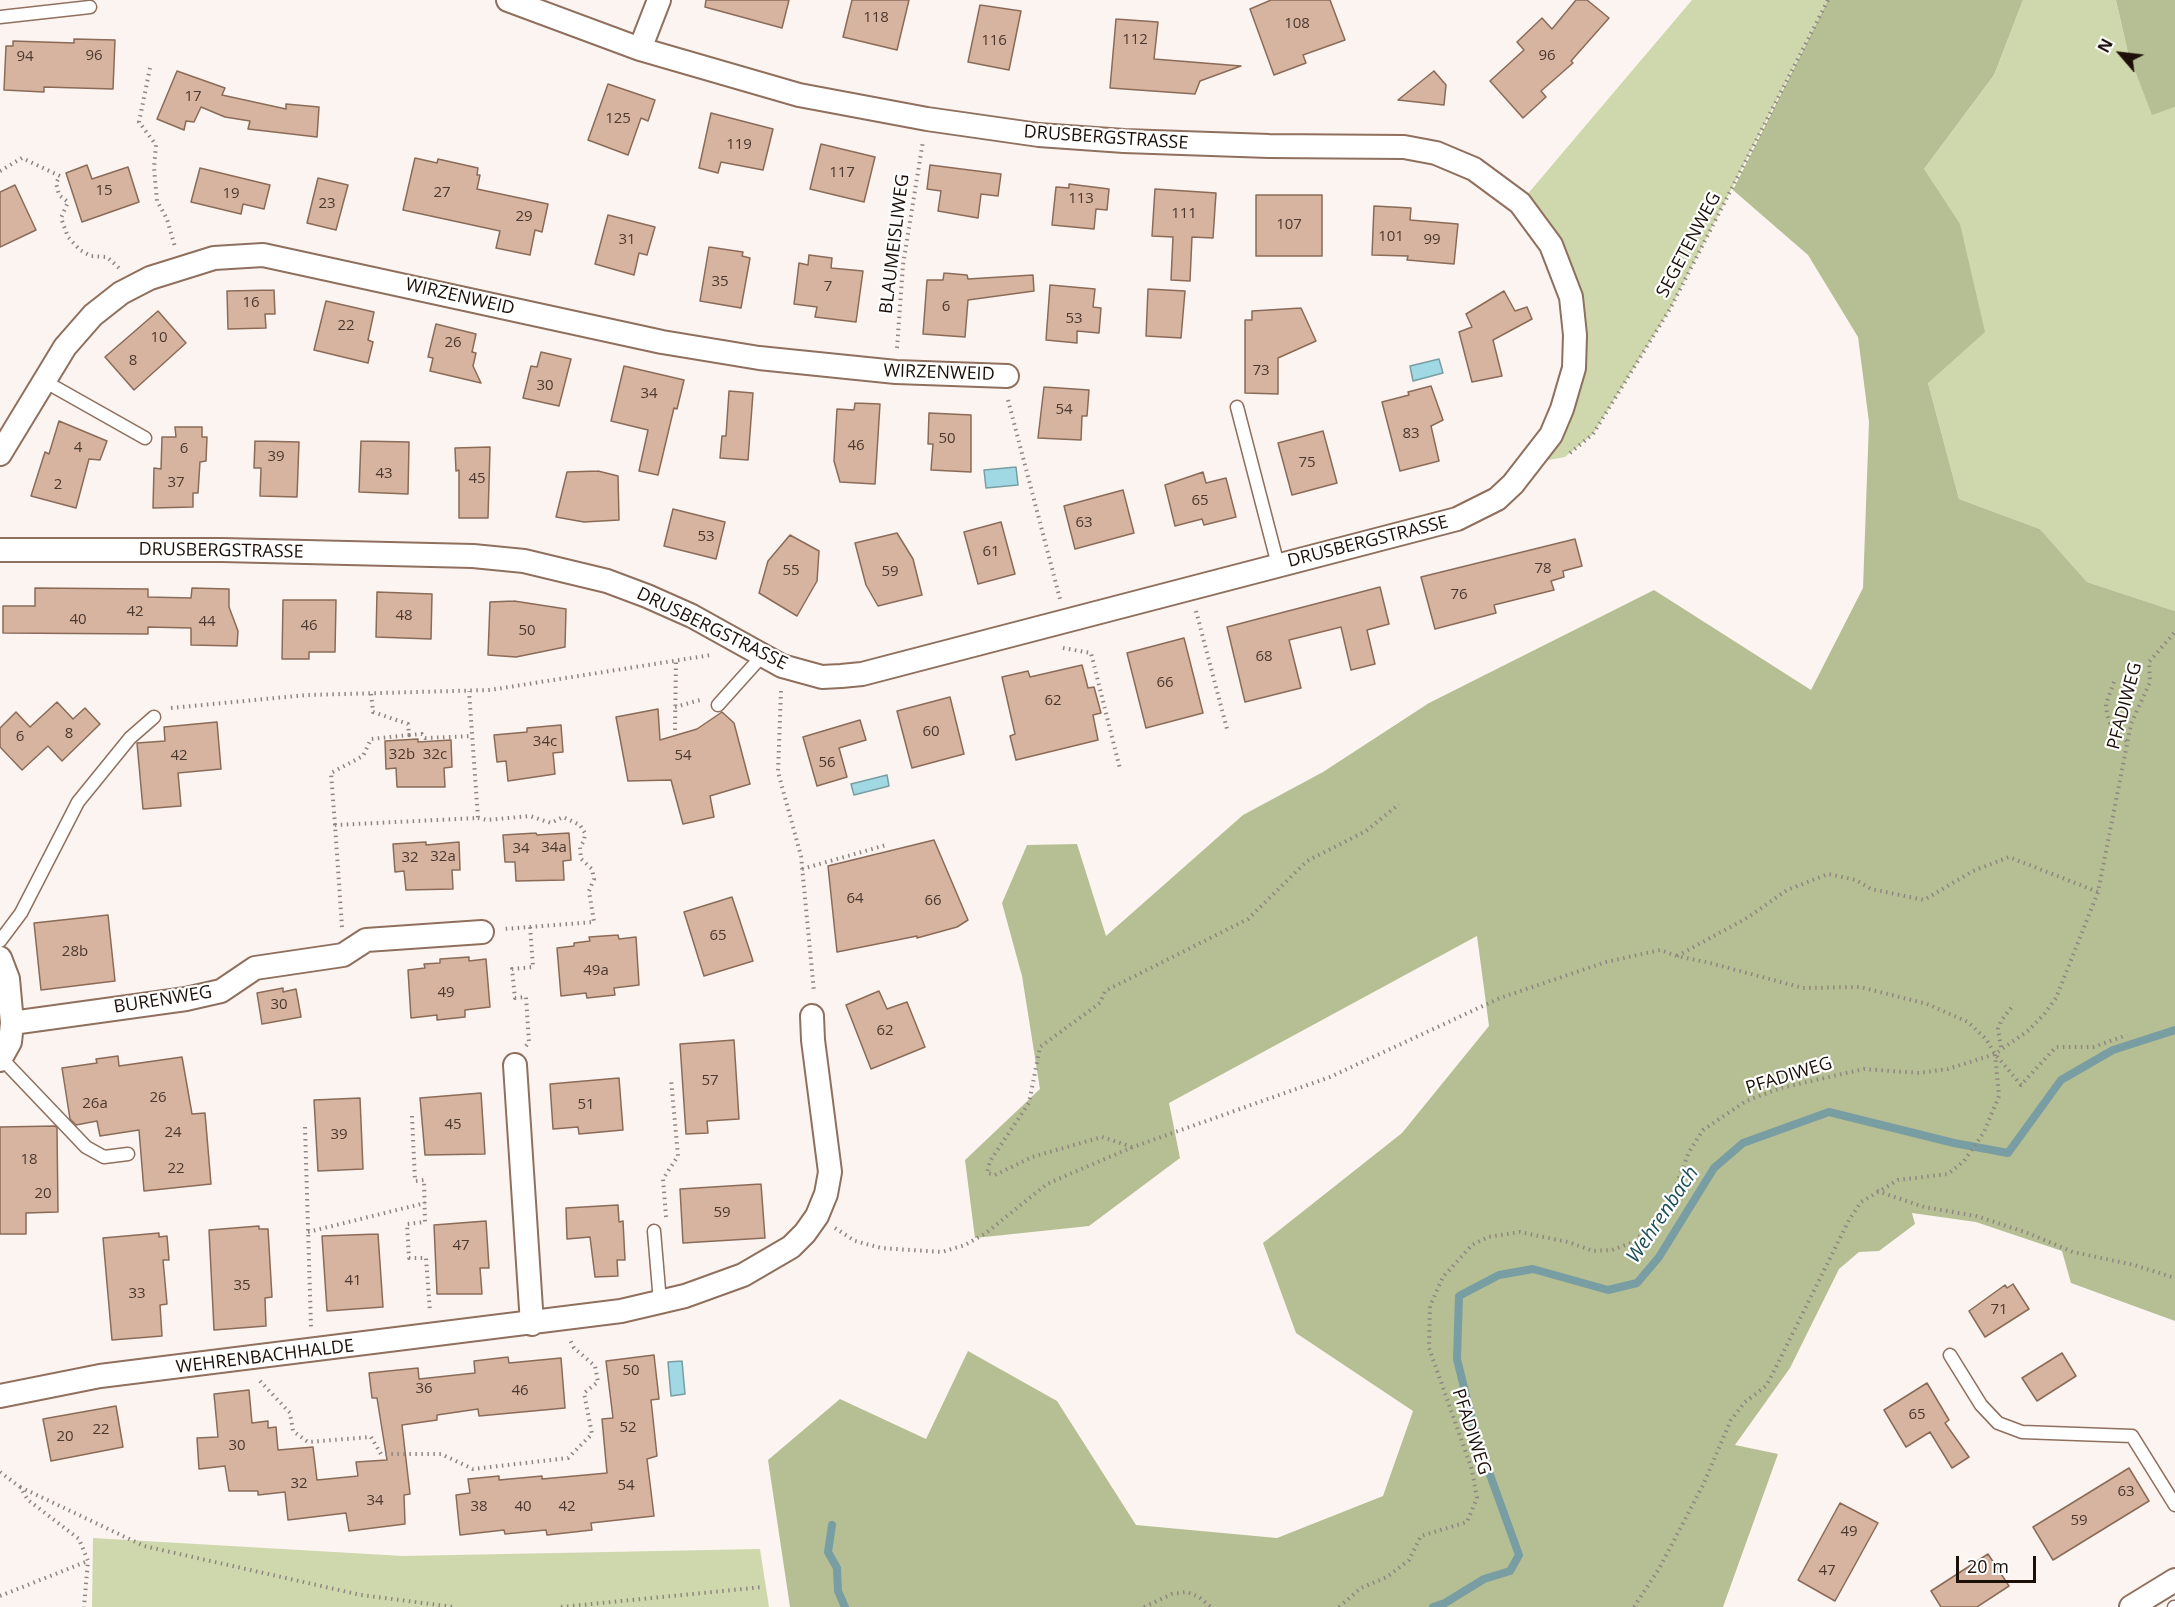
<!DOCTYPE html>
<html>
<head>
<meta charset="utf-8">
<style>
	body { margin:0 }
	#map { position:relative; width:2175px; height:1607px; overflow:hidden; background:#fcf4f0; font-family:"Open Sans",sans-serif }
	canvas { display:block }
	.north { position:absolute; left:2091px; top:24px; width:60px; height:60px; -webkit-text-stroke:4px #fff; paint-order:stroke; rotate:298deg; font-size:16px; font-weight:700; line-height:24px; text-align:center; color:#1c1009 }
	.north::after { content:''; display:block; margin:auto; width:21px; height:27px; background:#1c1009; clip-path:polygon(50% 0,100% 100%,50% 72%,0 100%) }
	.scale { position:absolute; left:1956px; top:1556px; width:80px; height:27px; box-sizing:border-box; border:3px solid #1c1009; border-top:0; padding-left:8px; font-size:18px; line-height:21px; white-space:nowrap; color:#1c1009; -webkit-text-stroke:4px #fff; paint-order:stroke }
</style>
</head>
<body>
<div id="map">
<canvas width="2175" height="1607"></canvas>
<div class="north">N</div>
<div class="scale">20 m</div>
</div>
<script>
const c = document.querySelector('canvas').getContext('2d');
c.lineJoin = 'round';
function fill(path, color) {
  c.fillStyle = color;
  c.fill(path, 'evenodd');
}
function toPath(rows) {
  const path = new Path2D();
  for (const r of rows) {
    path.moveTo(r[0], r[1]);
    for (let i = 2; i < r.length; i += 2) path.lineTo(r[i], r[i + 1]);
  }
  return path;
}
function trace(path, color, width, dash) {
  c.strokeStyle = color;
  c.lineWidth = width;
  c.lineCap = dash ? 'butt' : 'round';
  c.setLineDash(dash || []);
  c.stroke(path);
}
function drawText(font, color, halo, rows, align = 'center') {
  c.font = font + ' "Open Sans",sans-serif';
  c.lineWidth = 4.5;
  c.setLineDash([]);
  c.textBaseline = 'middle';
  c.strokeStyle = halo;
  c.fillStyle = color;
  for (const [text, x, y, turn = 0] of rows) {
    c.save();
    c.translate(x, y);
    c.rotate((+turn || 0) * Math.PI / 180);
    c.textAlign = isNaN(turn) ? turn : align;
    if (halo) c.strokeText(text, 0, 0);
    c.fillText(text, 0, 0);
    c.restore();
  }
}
fill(toPath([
	[1692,0,1828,0,1670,309,1593,434,1565,457,1532,463,1562,409,1571,297,1520,203],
	[2023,0,2116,0,2128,53,2152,114,2175,107,2175,611,2087,582,2040,529,1959,499,1928,383,1924,169,1994,75],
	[93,1538,403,1556,760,1549,769,1607,92,1607]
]), '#cfd8ad');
fill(toPath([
	[1828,0,2023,0,1994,75,1924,169,1960,224,1985,332,1928,383,1959,499,2040,529,2087,582,2175,611,2175,1321,2071,1283,2062,1251,1976,1222,1912,1213,1915,1224,1879,1251,1859,1252,1839,1269,1790,1368,1735,1445,1778,1454,1723,1607,790,1607,768,1460,840,1399,926,1439,968,1351,1057,1401,1136,1525,1277,1538,1383,1496,1413,1411,1296,1333,1263,1243,1402,1133,1489,1026,1477,936,1169,1103,1180,1158,1089,1226,975,1238,965,1160,1040,1089,1022,976,1002,903,1027,845,1077,844,1106,936,1243,815,1323,772,1429,703,1654,590,1811,690,1863,588,1869,422,1858,337,1808,255,1733,190],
	[2116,0,2175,0,2175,107,2152,115,2128,53]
]), '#b6bf93');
const water = toPath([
	[1439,359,1443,373,1413,381,1410,366,1439,359],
	[1016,467,1018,485,986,488,984,470,1016,467],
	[887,775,889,786,854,795,851,784,887,775],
	[682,1361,685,1394,671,1396,668,1362,682,1361]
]);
fill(water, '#a0d9e4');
trace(water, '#789da2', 1.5);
trace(toPath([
	[832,1525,828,1552,837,1568,838,1591,845,1607],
	[1433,1607,1445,1603,1484,1579,1510,1571,1519,1555,1476,1436,1457,1359,1459,1296,1499,1275,1533,1269,1608,1290,1637,1283,1659,1257,1714,1168,1743,1143,1829,1112,1954,1143,2008,1153,2061,1080,2113,1050,2175,1030]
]), '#789da2', 8);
const building = toPath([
	[706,0,789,0,782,28,705,7,706,0],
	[852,0,909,0,897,50,843,37,852,0],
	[1271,0,1330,0,1345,40,1303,55,1306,63,1274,75,1250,9,1271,0],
	[1576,0,1587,0,1609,18,1571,61,1573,63,1541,91,1546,97,1523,118,1490,81,1524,50,1517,42,1542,18,1552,29,1576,0],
	[980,5,1021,11,1009,70,968,62,980,5],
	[1116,19,1158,22,1154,59,1241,66,1200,81,1195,94,1110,88,1116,19],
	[74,39,115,40,113,89,44,87,44,92,4,90,6,46,13,46,13,41,74,43,74,39],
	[177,71,225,88,222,95,286,109,286,104,319,107,317,137,248,129,250,121,225,117,201,107,194,122,186,121,184,130,157,119,177,71],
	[1434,71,1446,85,1444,105,1398,100,1434,71],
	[608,84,655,100,648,121,641,118,628,155,588,140,608,84],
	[711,113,773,129,763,170,721,162,718,173,699,168,711,113],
	[821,144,875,157,864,202,810,189,821,144],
	[415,158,437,163,438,159,478,168,477,175,480,175,477,189,548,204,542,232,535,230,530,255,496,248,500,231,403,210,415,158],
	[87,165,92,179,128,167,139,202,82,222,66,173,87,165],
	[930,165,1001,174,998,196,981,194,978,218,938,211,941,191,927,189,930,165],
	[200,168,270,185,264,209,243,204,241,214,191,202,200,168],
	[318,178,348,185,336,230,307,223,318,178],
	[1069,184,1109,189,1107,210,1096,209,1094,229,1052,225,1056,187,1069,188,1069,184],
	[15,185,36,230,0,247,0,192,15,185],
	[1155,189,1216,193,1213,238,1192,237,1190,281,1171,280,1173,237,1152,236,1155,189],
	[1256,195,1322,195,1322,256,1256,256,1256,195],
	[1374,206,1411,208,1410,220,1458,224,1454,264,1407,260,1408,256,1372,255,1374,206],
	[608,215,655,227,647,255,639,253,634,275,595,264,608,215],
	[709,247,743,252,742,256,750,258,741,308,700,301,709,247],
	[809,255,832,258,831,268,863,271,856,322,815,317,817,307,794,304,799,263,808,265,809,255],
	[944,273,967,275,968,279,1033,275,1034,291,968,300,965,337,923,334,927,280,943,280,944,273],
	[1050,285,1095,289,1093,307,1101,308,1099,333,1077,331,1077,343,1046,340,1050,285],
	[1148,289,1185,291,1181,338,1146,336,1148,289],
	[274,290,275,314,265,314,266,328,228,329,227,291,274,290],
	[1504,291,1515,311,1527,307,1532,319,1493,340,1502,376,1472,382,1459,332,1472,327,1466,314,1504,291],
	[326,301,374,312,368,340,373,342,368,363,314,350,326,301],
	[1301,308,1316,341,1278,358,1278,394,1245,393,1245,320,1252,320,1252,311,1301,308],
	[158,311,186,343,134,390,105,357,158,311],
	[436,324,476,334,472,352,476,353,473,366,481,383,430,371,433,358,428,357,436,324],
	[541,352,571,359,559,406,523,398,531,366,537,367,541,352],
	[624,366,684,380,677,409,674,408,658,475,639,471,648,430,611,421,624,366],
	[1431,386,1443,420,1431,426,1439,461,1400,471,1382,402,1409,395,1408,392,1431,386],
	[1044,387,1089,390,1087,416,1082,416,1081,440,1038,438,1044,387],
	[729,391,753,393,748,460,720,458,722,436,726,436,729,391],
	[855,403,880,404,875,484,840,482,834,461,837,409,854,410,855,403],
	[929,413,971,415,971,472,931,470,933,444,928,444,929,413],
	[59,421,107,441,100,460,89,459,76,508,31,496,45,452,49,454,59,421],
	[175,427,202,427,202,437,207,437,206,461,200,462,198,493,193,493,193,507,153,508,154,468,161,469,162,437,176,437,175,427],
	[1323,431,1337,483,1292,495,1278,443,1323,431],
	[255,441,299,442,297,497,260,496,261,468,254,468,255,441],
	[361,441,409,442,408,494,359,492,361,441],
	[490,447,488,518,459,518,459,470,456,471,455,448,490,447],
	[598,471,618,476,619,520,584,522,556,517,567,472,598,471],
	[1203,472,1206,483,1226,478,1236,517,1204,525,1202,519,1175,526,1165,485,1203,472],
	[1123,490,1134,533,1075,549,1064,506,1123,490],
	[673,509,725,522,716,559,664,546,673,509],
	[1001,522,1015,574,978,584,964,532,1001,522],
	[897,533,913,559,922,595,878,606,866,585,855,543,897,533],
	[790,535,819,551,817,581,797,616,759,593,768,561,790,535],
	[1575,539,1582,566,1563,571,1564,577,1551,581,1554,590,1494,605,1496,613,1435,629,1421,577,1575,539],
	[1380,587,1389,624,1367,630,1375,664,1351,670,1341,627,1289,640,1301,688,1245,702,1227,627,1380,587],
	[35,588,148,589,148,597,191,598,192,588,229,589,229,607,238,631,237,646,191,645,191,628,148,627,148,634,3,633,3,606,35,606,35,588],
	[377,592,432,594,431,639,376,637,377,592],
	[283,600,336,600,335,652,309,652,309,659,282,659,283,600],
	[514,601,566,609,565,647,516,657,488,655,490,602,514,601],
	[1184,638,1203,713,1146,728,1127,653,1184,638],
	[1082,665,1088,688,1094,687,1101,713,1093,715,1098,740,1016,760,1010,736,1015,734,1002,677,1028,671,1030,677,1082,665],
	[950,697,964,754,912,768,897,711,950,697],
	[57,702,73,719,85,708,100,724,62,761,48,746,22,770,0,747,0,728,16,712,30,727,57,702],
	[658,709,660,740,697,729,722,712,734,723,750,784,710,796,714,817,683,824,671,780,628,781,616,717,658,709],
	[860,720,866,740,839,748,847,777,817,786,803,737,860,720],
	[217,722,221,769,178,773,181,806,143,809,137,743,165,741,164,727,217,722],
	[561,725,563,752,553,753,555,774,508,781,506,761,497,762,494,735,527,732,527,728,561,725],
	[418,739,418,742,451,740,452,767,444,768,445,787,397,787,396,768,386,769,385,741,418,739],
	[536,833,537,835,569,833,571,860,563,861,564,880,516,881,515,862,505,862,503,835,536,833],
	[934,840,968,920,957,927,917,938,917,936,837,952,828,866,934,840],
	[426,842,426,845,459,842,460,870,452,870,453,889,406,890,404,871,395,872,393,844,426,842],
	[732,897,753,961,704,976,684,912,732,897],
	[108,915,115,981,41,990,34,923,108,915],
	[618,935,619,939,636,937,639,985,614,988,615,995,587,998,586,993,561,996,557,948,574,946,574,943,590,941,589,937,618,935],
	[469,957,469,961,486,959,490,1007,465,1010,465,1017,437,1020,437,1015,411,1018,408,970,425,968,424,964,440,963,440,959,469,957],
	[283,988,283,992,296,989,301,1017,262,1024,257,993,283,988],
	[879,991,887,1009,907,1002,925,1047,871,1069,846,1005,879,991],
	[734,1040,739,1119,707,1121,708,1133,686,1134,680,1044,734,1040],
	[118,1056,119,1066,182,1057,192,1114,205,1113,211,1184,144,1191,139,1130,100,1136,97,1121,76,1125,70,1119,62,1068,97,1063,96,1059,118,1056],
	[619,1078,623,1130,579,1134,578,1127,553,1129,550,1084,619,1078],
	[481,1093,485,1154,425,1155,420,1098,481,1093],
	[360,1098,363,1169,318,1171,314,1100,360,1098],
	[55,1126,57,1128,58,1212,26,1213,26,1234,0,1234,0,1127,55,1126],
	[761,1184,765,1238,683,1243,680,1189,761,1184],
	[618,1205,619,1222,623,1221,625,1260,617,1260,618,1276,595,1277,590,1237,567,1239,566,1208,618,1205],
	[486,1221,489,1268,480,1268,482,1294,437,1294,434,1225,486,1221],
	[259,1226,259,1229,268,1229,272,1297,265,1298,266,1326,214,1330,209,1230,259,1226],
	[159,1233,159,1237,167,1236,169,1260,163,1260,167,1304,160,1305,162,1336,112,1340,103,1238,159,1233],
	[378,1234,383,1307,327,1311,322,1236,378,1234],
	[2013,1284,2029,1309,1985,1337,1969,1311,2005,1285,2007,1288,2013,1284],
	[2062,1353,2076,1376,2037,1401,2022,1378,2062,1353],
	[654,1355,659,1399,651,1400,657,1456,647,1459,654,1516,591,1523,592,1530,547,1535,546,1530,505,1534,504,1530,460,1535,456,1495,470,1493,468,1479,499,1476,499,1480,542,1476,542,1479,607,1473,602,1419,613,1418,606,1361,654,1355],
	[508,1357,509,1363,561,1358,565,1408,479,1416,478,1409,437,1415,437,1420,402,1425,410,1494,404,1495,405,1524,349,1531,346,1513,288,1520,285,1492,258,1495,258,1491,229,1491,225,1466,199,1469,197,1438,218,1437,214,1394,249,1390,252,1423,268,1421,268,1428,276,1427,278,1450,313,1447,317,1480,358,1476,356,1462,387,1460,377,1398,372,1398,369,1373,418,1368,419,1379,475,1373,474,1361,508,1357],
	[1927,1383,1949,1420,1945,1423,1969,1457,1952,1468,1930,1432,1906,1447,1884,1410,1927,1383],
	[116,1406,123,1447,51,1461,43,1419,116,1406],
	[2129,1468,2149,1501,2053,1560,2033,1527,2129,1468],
	[1840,1503,1878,1523,1835,1601,1798,1580,1840,1503],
	[1988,1554,2009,1586,1977,1607,1941,1607,1931,1591,1988,1554]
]);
fill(building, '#d7b4a0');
trace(building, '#8a6b58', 1.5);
const service = toPath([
	[0,17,90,7],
	[44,381,145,438],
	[1237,407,1278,565],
	[718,705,762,656],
	[0,941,21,913,78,802,130,738,154,717],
	[2,1059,86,1147,104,1157,128,1154],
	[654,1231,660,1302],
	[1950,1355,1981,1405,1998,1423,2022,1432,2132,1436,2175,1505],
	[2174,1607,2175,1607]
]);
const minor = toPath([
	[640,49,659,0],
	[0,454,65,347,93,315,121,293,150,278,214,258,263,255,662,342,759,358,896,372,1007,376],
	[0,550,222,550,473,556,524,561,607,581,647,596,692,616,782,666,822,677,841,676,862,674,1457,519,1497,499,1513,484,1551,435,1562,409,1574,368,1575,335,1571,297,1551,245,1520,203,1474,169,1436,153,1404,147,1269,146,1124,141,1039,135,927,119,799,95,640,49,508,0],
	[0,958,8,979,12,1023,10,1042,0,1060],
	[12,1023,186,999,221,991,255,968,343,955,366,940,482,932],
	[515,1065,532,1324],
	[0,1396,100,1376,621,1311,685,1296,743,1275,791,1247,805,1233,817,1216,826,1194,830,1172,813,1040,812,1016],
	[2131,1607,2175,1580]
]);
trace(service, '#8f6f5d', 15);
trace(minor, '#8f6f5d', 26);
trace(toPath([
	[150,68,139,122,156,145,154,168,157,201,167,219,175,247],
	[0,171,22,158,60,176,56,183,59,195,68,202,61,218,68,237,80,250,91,256,107,257,119,268],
	[897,348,903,265,923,141],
	[1008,400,1060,599],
	[1570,453,1593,434,1670,309,1828,0],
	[1196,611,1227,729],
	[1063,648,1091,653,1120,769],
	[2114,682,2106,704,2107,714,2110,723,2128,743],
	[781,691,778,772,801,856,814,992],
	[675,707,700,700],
	[171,708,307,695,490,690,711,655],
	[675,730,676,660],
	[409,735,422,734,425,738,472,736],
	[478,818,487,820,530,816,551,823,563,817,580,825,585,833,584,841,580,847,581,859,592,869,594,879,589,891,594,922,504,929],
	[335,825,331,773,363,756,371,739,409,735,408,724,373,712,371,693],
	[802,869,886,845],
	[342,927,335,825,478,818,469,691],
	[1677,956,1747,918,1787,890,1828,874,1856,880,1871,889,1924,900,1973,871,2009,857,2098,892],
	[526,1046,529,1042,526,997,515,998,512,969,533,967,530,926],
	[2001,1047,1998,1029,2001,1021,2014,1004],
	[412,1116,415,1181,424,1180,425,1222,407,1224,409,1258,426,1258,430,1312],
	[305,1127,311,1327],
	[1132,1147,1102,1137,1032,1157,995,1175,987,1173,990,1161,1029,1103,1040,1047,1100,1003,1105,991,1248,919,1307,861,1366,831,1399,804],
	[1877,1191,1924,1207,1976,1216,2025,1232,2073,1252,2134,1265,2175,1278],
	[666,1217,663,1179,678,1156,671,1079],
	[835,1228,855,1241,881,1248,942,1252,965,1245,986,1233,1047,1184,1072,1173,1133,1147,1330,1077,1500,998,1606,962,1660,950,1677,956,1710,963,1803,988,1860,987,1927,1004,1968,1022,1986,1039,1995,1054,2021,1085,2056,1047,2093,1047,2127,1035],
	[308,1232,425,1203],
	[260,1381,290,1413,293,1431,308,1442,371,1437,381,1454,441,1454,473,1469,568,1458,592,1434,584,1393,598,1382,595,1366,574,1348,570,1340],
	[0,1472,20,1487,28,1500,79,1539,88,1561,84,1607],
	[20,1487,144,1546,361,1595,454,1607],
	[0,1596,88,1561],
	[561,1607,763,1587],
	[1144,1607,1172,1594,1187,1592,1199,1597,1211,1607],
	[1339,1607,1361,1588,1387,1577,1409,1560,1421,1536,1467,1522,1477,1498,1472,1470,1429,1348,1430,1306,1443,1277,1472,1245,1488,1237,1520,1232,1568,1242,1593,1251,1612,1250,1631,1243,1645,1232,1670,1201,1689,1152,1703,1130,1746,1101,1781,1088,1864,1069,1919,1073,1948,1069,1995,1054,2029,1030,2045,1013,2056,998,2098,892,2131,724,2150,682,2149,662,2175,632],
	[1634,1607,1660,1567,1703,1485,1731,1420,1745,1402,1766,1386,1774,1371,1849,1220,1861,1202,1898,1180,1948,1174,1964,1161,1984,1132,1999,1096,1995,1054]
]), '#908681', 4, [1.5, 4.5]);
trace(service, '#fff', 12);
trace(minor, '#fff', 22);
drawText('15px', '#4b392f', null, [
	["118",876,18],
	["108",1297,24],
	["112",1135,40],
	["116",994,41],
	["96",94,56],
	["96",1547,56],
	["94",25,57],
	["17",193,97],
	["125",618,119],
	["119",739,145],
	["117",842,173],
	["15",104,191],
	["27",442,193],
	["19",231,194],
	["113",1081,199],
	["23",327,204],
	["111",1184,214],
	["29",524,217],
	["107",1289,225],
	["101",1391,237],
	["31",627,240],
	["99",1432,240],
	["35",720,282],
	["7",828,287],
	["16",251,303],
	["6",946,307],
	["53",1074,319],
	["22",346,326],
	["10",159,338],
	["26",453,343],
	["8",133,361],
	["73",1261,371],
	["30",545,386],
	["34",649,394],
	["54",1064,410],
	["83",1411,434],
	["50",947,439],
	["46",856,446],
	["4",78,448],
	["6",184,449],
	["39",276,457],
	["75",1307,463],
	["43",384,474],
	["45",477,479],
	["37",176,483],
	["2",58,485],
	["65",1200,501],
	["63",1084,523],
	["53",706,537],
	["61",991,552],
	["78",1543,569],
	["55",791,571],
	["59",890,572],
	["76",1459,595],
	["42",135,612],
	["48",404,616],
	["40",78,620],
	["44",207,622],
	["46",309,626],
	["50",527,631],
	["68",1264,657],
	["66",1165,683],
	["62",1053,701],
	["60",931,732],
	["8",69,734],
	["6",20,737],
	["34c",545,742],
	["32b",402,755],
	["32c",435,755],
	["42",179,756],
	["54",683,756],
	["56",827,763],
	["34a",554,848],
	["34",521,849],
	["32a",443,857],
	["32",410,858],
	["64",855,899],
	["66",933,901],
	["65",718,936],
	["28b",75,952],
	["49a",596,971],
	["49",446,993],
	["30",279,1005],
	["62",885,1031],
	["57",710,1081],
	["26",158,1098],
	["26a",95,1104],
	["51",586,1105],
	["45",453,1125],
	["24",173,1133],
	["39",339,1135],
	["18",29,1160],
	["22",176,1169],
	["20",43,1194],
	["59",722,1213],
	["47",461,1246],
	["41",353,1281],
	["35",242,1286],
	["33",137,1294],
	["71",1999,1310],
	["50",631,1371],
	["36",424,1389],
	["46",520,1391],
	["65",1917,1415],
	["52",628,1428],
	["22",101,1430],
	["20",65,1437],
	["30",237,1446],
	["32",299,1484],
	["54",626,1486],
	["63",2126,1492],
	["34",375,1501],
	["38",479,1507],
	["40",523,1507],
	["42",567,1507],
	["59",2079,1521],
	["49",1849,1532],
	["47",1827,1571]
]);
drawText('18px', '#1c1009', '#fff', [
	["DRUSBERGSTRASSE",1106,138,4],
	["BLAUMEISLIWEG",895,244,-83],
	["SEGETENWEG",1689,245,-62],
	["WIRZENWEID",460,297,13],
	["WIRZENWEID",939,373,2],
	["DRUSBERGSTRASSE",1368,542,-14],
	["DRUSBERGSTRASSE",221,551,1],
	["DRUSBERGSTRASSE",712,629,26],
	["PFADIWEG",2125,706,-75],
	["BURENWEG",163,1000,-9],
	["PFADIWEG",1789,1076,-17],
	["WEHRENBACHHALDE",265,1357,-7],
	["PFADIWEG",1471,1432,72]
]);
drawText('italic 20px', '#1b4d56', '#fff', [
	["Wehrenbach",1663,1215,-56]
]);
</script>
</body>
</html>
